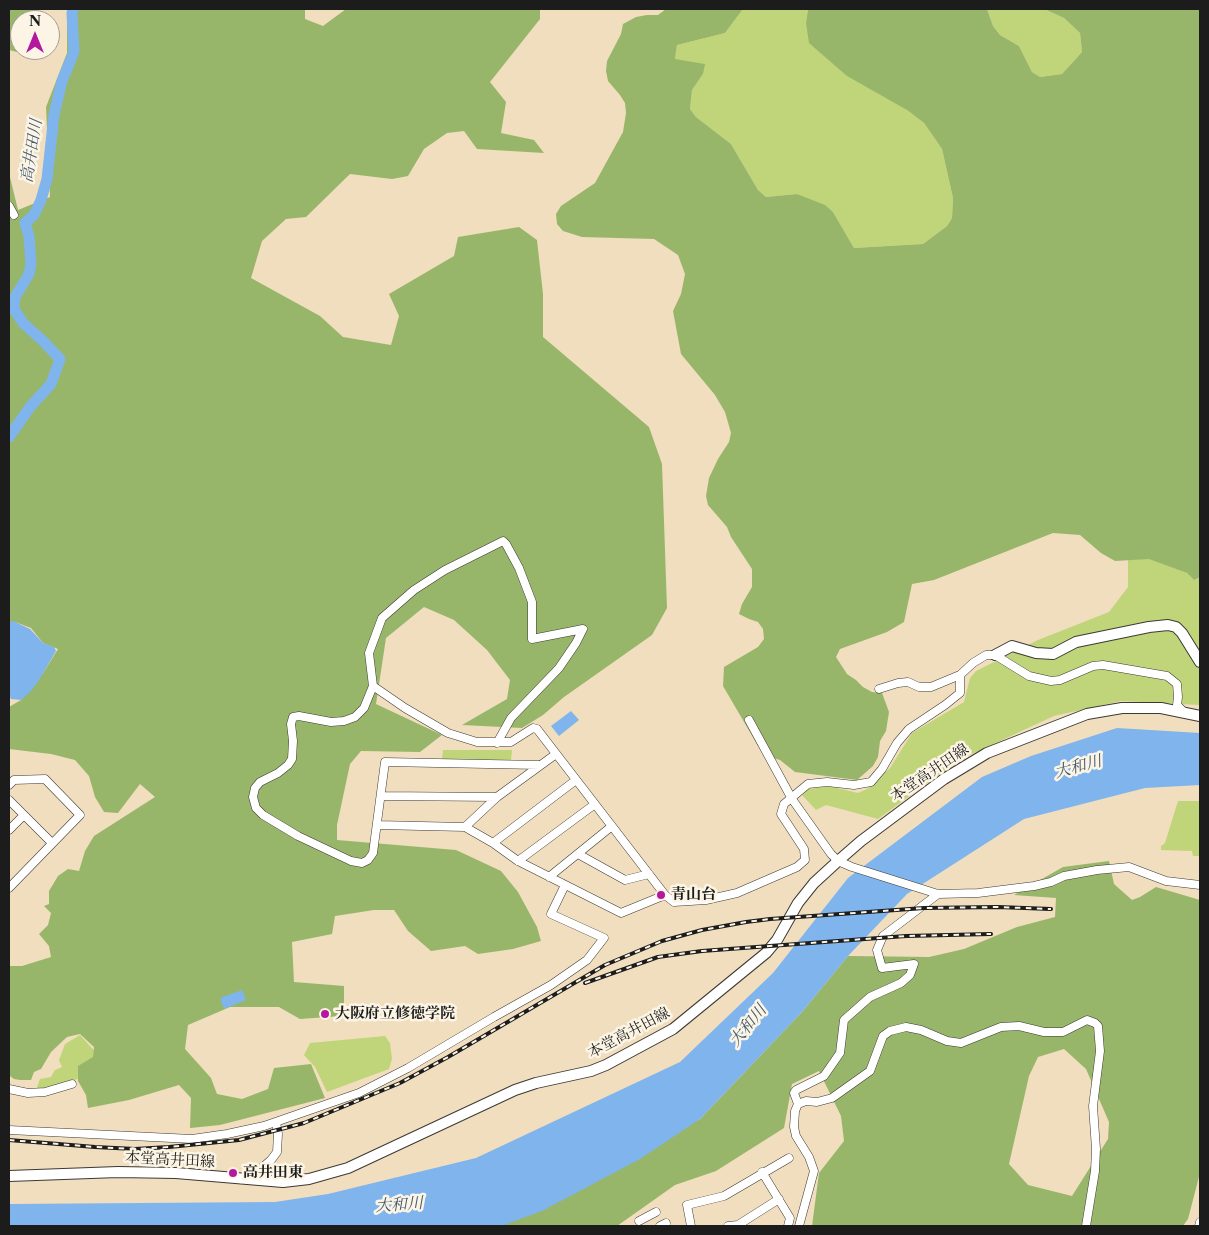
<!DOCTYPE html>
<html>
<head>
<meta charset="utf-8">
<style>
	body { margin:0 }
	#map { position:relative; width:1209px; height:1235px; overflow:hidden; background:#f0debe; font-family:"Libre Caslon Text",serif }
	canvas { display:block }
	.frame { position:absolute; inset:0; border:10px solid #1c1c1c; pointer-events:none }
	.north { position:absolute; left:10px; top:10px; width:50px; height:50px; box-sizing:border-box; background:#fcf5e5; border:1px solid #a29e95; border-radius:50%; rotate:0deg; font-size:14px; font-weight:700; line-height:20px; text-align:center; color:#1c1c1c }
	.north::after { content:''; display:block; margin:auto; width:18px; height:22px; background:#b5179e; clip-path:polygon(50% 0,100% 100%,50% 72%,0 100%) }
</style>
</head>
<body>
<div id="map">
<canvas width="1209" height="1235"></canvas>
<div class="frame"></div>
<div class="north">N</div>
</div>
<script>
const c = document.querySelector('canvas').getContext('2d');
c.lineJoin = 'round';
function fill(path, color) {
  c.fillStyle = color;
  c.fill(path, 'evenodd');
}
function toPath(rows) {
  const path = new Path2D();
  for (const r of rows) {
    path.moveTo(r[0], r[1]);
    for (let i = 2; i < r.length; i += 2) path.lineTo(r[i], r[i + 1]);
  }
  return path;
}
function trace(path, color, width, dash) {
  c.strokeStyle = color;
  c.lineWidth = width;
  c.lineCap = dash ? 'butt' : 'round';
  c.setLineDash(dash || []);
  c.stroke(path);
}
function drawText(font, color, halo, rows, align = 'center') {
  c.font = font + ' "Libre Caslon Text","Noto Serif JP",serif';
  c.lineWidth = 5;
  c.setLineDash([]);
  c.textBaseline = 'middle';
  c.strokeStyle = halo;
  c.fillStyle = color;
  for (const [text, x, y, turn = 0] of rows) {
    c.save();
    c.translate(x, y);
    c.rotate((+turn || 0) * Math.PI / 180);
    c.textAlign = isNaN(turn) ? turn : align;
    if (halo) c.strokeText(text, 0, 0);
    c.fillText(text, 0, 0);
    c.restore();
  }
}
fill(toPath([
	[743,9,808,9,806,23,907,110,924,123,942,149,953,198,952,218,947,226,923,244,854,248,833,212,797,194,766,197,758,190,731,144,696,117,690,109,692,90,703,74,675,59,677,45,725,33],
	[987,9,1044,9,1064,18,1080,33,1082,52,1062,74,1040,77,1032,72,1019,46,1000,35,993,26],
	[1149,558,1187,573,1194,580,1200,577,1200,705,1121,701,1054,716,959,760,878,819,826,805,816,810,802,795,809,789,829,786,858,793,867,789,890,768,912,733,964,702,970,678,976,671,1038,640,1109,612,1128,587,1128,560],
	[443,750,512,750,511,760,442,759],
	[1178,801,1200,801,1200,856,1193,856,1192,851,1161,850,1161,846,1165,843],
	[80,1035,100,1057,80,1078,46,1091,36,1090,40,1079,51,1077,55,1070,62,1067,59,1060,65,1044],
	[385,1036,390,1043,392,1059,389,1069,327,1092,315,1067,304,1055,310,1043]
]), '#c0d579');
fill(toPath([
	[9,9,33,9,33,20,20,20,20,50,24,50,21,53,9,50],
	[67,9,305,9,305,19,323,26,346,9,540,9,540,19,490,82,506,102,501,133,534,140,544,153,477,149,464,131,447,133,424,149,408,176,392,179,350,174,306,217,286,219,262,241,251,278,320,316,343,337,391,345,399,316,389,294,454,256,458,237,519,227,537,240,543,294,543,337,649,427,662,464,667,608,652,635,564,697,543,715,522,728,462,725,507,699,510,680,487,650,454,620,424,607,386,638,376,704,442,735,420,752,361,751,350,764,337,825,337,840,456,850,501,871,518,892,537,927,541,941,513,949,478,954,465,946,431,951,408,931,394,910,374,910,335,916,332,934,292,942,294,982,344,986,344,1003,341,1016,300,1019,279,1007,230,1007,188,1025,185,1049,211,1078,217,1094,242,1099,268,1089,274,1068,311,1064,325,1098,220,1125,190,1128,191,1098,179,1085,129,1100,88,1108,86,1095,78,1081,78,1066,93,1057,94,1047,80,1034,67,1037,51,1052,41,1069,34,1072,31,1080,20,1080,14,1079,10,1076,9,966,22,966,51,957,49,946,39,934,48,925,51,913,44,906,49,904,49,891,58,876,68,869,79,871,85,851,94,836,155,797,140,784,118,813,104,812,95,797,89,776,75,760,51,754,9,749,9,707,21,700,43,673,58,649,43,643,31,628,15,622,9,623,9,173,18,210,50,197,46,107,67,53],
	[666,9,743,9,725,33,677,45,675,59,705,64,703,74,692,90,690,109,696,117,731,144,758,190,766,197,797,194,825,205,833,212,854,248,923,244,947,226,952,218,953,198,942,149,924,123,907,110,847,76,809,43,806,23,808,9,987,9,993,26,1000,35,1019,46,1032,72,1040,77,1062,74,1082,52,1080,33,1064,18,1044,9,1200,9,1200,577,1194,580,1187,573,1149,559,1115,561,1101,553,1080,535,1053,533,934,580,912,584,904,622,887,632,840,649,836,657,847,674,856,680,863,687,872,692,882,693,889,712,886,731,880,741,878,757,873,766,857,780,795,772,780,760,770,757,761,751,723,686,724,667,758,647,764,639,763,629,758,622,749,619,739,614,742,604,752,587,752,569,731,537,727,527,708,505,706,496,709,478,718,459,729,442,731,433,725,412,715,395,681,354,673,311,681,294,685,274,678,255,654,239,582,237,563,231,557,224,556,214,561,206,595,183,623,132,626,113,625,103,620,95,608,81,606,71,607,61,621,34,623,24,636,17,647,15,658,15],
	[1109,861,1114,884,1132,900,1140,897,1156,887,1200,900,1200,1173,1188,1219,1183,1226,812,1226,819,1173,844,1141,841,1116,819,1071,792,1084,784,1128,716,1171,675,1185,617,1226,500,1226,700,1119,802,1012,848,956,929,957,964,949,1017,927,1055,917,1056,898,1014,895,1063,867],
	[1064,1049,1086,1069,1109,1122,1108,1139,1072,1196,1028,1185,1009,1164,1029,1076,1038,1057]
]), '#98b669');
fill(toPath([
	[13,621,30,629,43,643,54,647,56,651,39,680,31,691,21,700,11,699,9,695,9,622],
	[571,711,579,720,559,736,551,726],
	[1117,728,1200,733,1200,785,1145,788,1024,819,907,894,848,956,802,1012,700,1119,640,1159,542,1211,501,1226,9,1226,9,1204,275,1202,328,1194,476,1158,680,1062,773,973,848,878,982,777,1031,756],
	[242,990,246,1000,224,1009,220,998]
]), '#7fb4ed');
trace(toPath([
	[9,437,30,407,51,384,60,359,43,341,23,323,14,309,15,297,29,274,31,264,29,236,25,223,34,215,41,200,47,179,54,115,62,81,74,52,72,13,73,9]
]), '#7fb4ed', 11);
const street = toPath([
	[9,206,14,215],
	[373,686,405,708,448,733,477,742,511,742,533,728,537,729,665,895,674,902,706,900,737,893,797,867,805,860,804,849,781,814,784,804,808,784,827,782,854,785,871,782,882,769,897,743,909,729,945,705,960,693,960,675,973,663,986,655,995,655,1029,676,1051,681,1060,680,1093,666,1103,665,1167,676,1177,684,1178,697,1177,705,1184,712],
	[879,689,898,683,908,682,919,687,931,687,960,675],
	[749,720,792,799,831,854,838,861,852,867,938,894,978,893,1034,886,1051,882,1064,876,1097,870,1129,867,1166,881,1200,885],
	[497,743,511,718,559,668,576,643,583,629,532,639,532,602,519,568,506,544,503,541,445,570,414,590,382,618,369,653,373,686,364,708,355,717,344,721,331,722,299,716,293,717,291,724,293,741,292,759,288,765,278,773,260,782,255,788,253,797,256,808,263,815,298,836,351,861,362,863,368,860,373,853,385,762,539,765],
	[9,785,14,780,45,779,80,815,9,888],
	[381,796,497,797],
	[9,800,52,843],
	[377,825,465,827,493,843,518,861,621,913,665,895],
	[465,827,497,797,556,754],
	[9,830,24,815],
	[493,843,576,780],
	[578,854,625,880,649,874],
	[518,861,595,804],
	[549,877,612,826],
	[9,1089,28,1093,45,1092,72,1084],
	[798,1104,794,1093,796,1090,824,1076,840,1053,844,1020,870,997,901,983,910,975,914,964,882,968,877,950,883,936,938,894],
	[9,1130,192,1139,227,1134,264,1126,359,1093,408,1068,494,1017,551,985,587,960,604,938,551,914,565,885],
	[762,1172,790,1218,788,1226],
	[241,1179,263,1167,271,1160,277,1152,278,1134,276,1122],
	[639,1221,656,1212],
	[660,1226,666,1223],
	[691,1226,687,1205,724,1196,789,1158],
	[728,1226,738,1225,779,1199],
	[799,1226,814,1171,809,1157,796,1136,794,1127,795,1111,798,1104,806,1101,817,1102,832,1098,870,1071,883,1036,890,1031,906,1027,921,1030,947,1041,961,1043,1001,1027,1019,1026,1044,1032,1063,1032,1087,1020,1095,1023,1098,1026,1100,1051,1093,1106,1096,1149,1095,1171,1086,1226],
	[1199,1226,1200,1222]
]);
const secondary = toPath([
	[995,655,1012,646,1036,653,1053,654,1076,642,1149,627,1168,625,1176,627,1182,633,1200,662],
	[9,1176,118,1172,176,1173,283,1182,309,1179,348,1168,515,1090,536,1083,591,1071,606,1065,673,1029,766,953,777,940,798,903,814,883,838,861,861,841,944,779,987,753,1087,714,1122,708,1161,708,1200,716]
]);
trace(street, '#3c3934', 9);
trace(secondary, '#3c3934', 12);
trace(street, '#fff', 8);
trace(secondary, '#fff', 10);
const rail = toPath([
	[585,983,658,957,702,951,906,936,991,934],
	[9,1140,95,1147,135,1149,169,1147,239,1140,304,1123,400,1083,448,1057,605,965,662,941,702,930,746,922,770,919,924,908,998,907,1051,909]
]);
trace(rail, '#1c1c1c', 4);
trace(rail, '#fcf5e5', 2, [5.5]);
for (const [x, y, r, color] of [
	[661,895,5,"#b5179e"],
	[325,1014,5,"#b5179e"],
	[233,1173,5,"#b5179e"]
]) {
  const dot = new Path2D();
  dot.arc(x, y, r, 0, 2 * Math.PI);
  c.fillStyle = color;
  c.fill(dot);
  trace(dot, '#fcf5e5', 2);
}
drawText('15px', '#1c1c1c', '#fcf5e5', [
	["本堂高井田線",930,773,-34],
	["本堂高井田線",629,1033,-28],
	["本堂高井田線",170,1160,3]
]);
drawText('bold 15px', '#1c1c1c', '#fcf5e5', [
	["青山台",671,895],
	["大阪府立修徳学院",335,1014],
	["高井田東",243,1173]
], 'left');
drawText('italic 16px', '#445970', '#fcf5e5', [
	["高井田川",32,151,-81],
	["大和川",1078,767,-15],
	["大和川",748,1026,-51],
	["大和川",399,1205,-4]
]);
</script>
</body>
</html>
